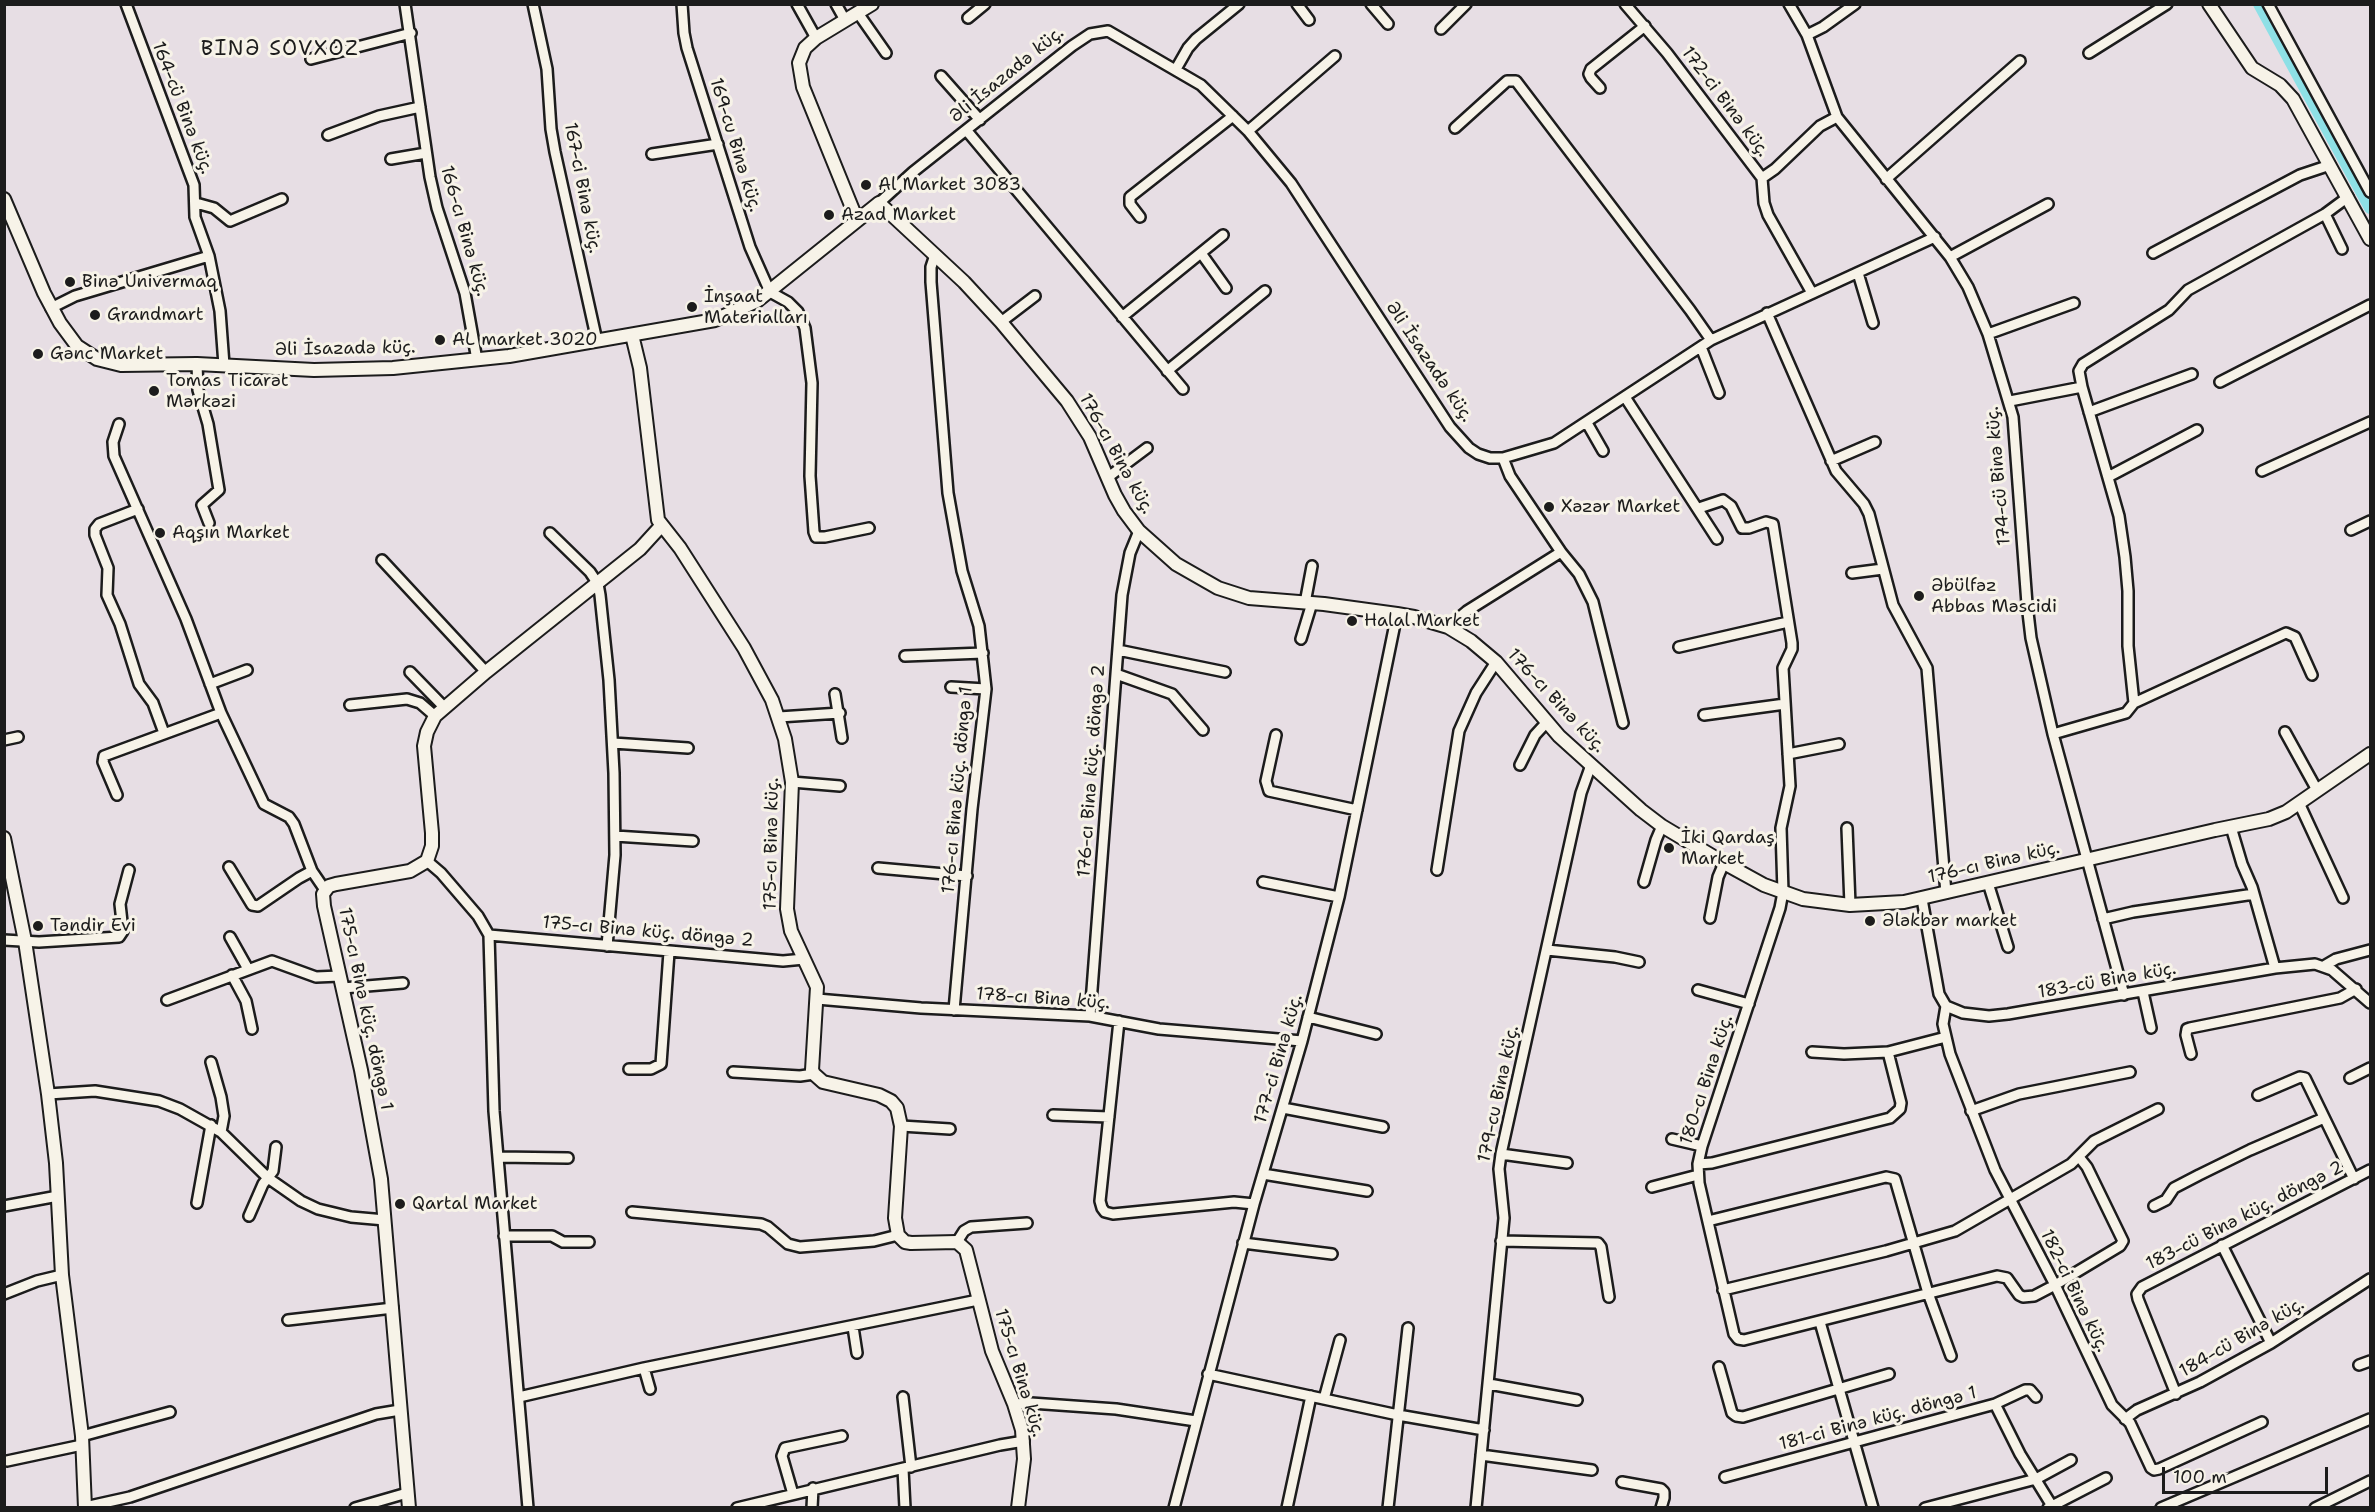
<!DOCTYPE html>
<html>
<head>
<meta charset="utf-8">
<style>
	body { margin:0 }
	#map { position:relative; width:2375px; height:1512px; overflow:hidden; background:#e7dee4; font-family:"Shantell Sans",sans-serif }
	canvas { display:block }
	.frame { position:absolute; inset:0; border:6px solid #1c1c1c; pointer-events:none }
	.scale { position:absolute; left:2162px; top:1467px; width:166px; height:27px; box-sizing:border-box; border:3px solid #1c1c1c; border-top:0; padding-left:8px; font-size:18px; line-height:21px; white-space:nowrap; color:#1c1c1c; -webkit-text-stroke:4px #f7f3e8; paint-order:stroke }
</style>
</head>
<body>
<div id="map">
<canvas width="2375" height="1512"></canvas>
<div class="frame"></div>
<div class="scale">100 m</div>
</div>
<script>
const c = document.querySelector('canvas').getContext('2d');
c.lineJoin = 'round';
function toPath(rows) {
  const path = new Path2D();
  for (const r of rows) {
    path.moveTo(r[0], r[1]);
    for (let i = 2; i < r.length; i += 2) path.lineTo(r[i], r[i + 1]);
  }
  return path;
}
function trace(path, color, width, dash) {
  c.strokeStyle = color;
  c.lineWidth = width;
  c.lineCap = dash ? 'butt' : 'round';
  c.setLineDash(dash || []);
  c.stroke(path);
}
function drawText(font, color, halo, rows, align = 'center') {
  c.font = font + ' "Shantell Sans",sans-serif';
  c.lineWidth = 6;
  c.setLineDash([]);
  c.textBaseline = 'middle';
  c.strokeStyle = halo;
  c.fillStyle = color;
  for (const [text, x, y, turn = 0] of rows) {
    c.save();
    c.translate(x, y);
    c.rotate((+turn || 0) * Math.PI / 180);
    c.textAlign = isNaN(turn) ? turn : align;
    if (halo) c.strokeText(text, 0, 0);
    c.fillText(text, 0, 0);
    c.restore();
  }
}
trace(toPath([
	[2259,4,2370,208]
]), '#8ee0e6', 12);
const street = toPath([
	[126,4,194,185,195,217,209,256,220,311,224,365],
	[405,4,430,177,437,208,465,293,477,360],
	[533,4,547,69,551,129,555,152,597,341],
	[682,4,684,33,687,48,750,247,770,292,788,302,798,312,805,328,812,383,810,476,814,532,816,537,825,537,869,528],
	[797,4,816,38],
	[836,4,845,20],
	[1297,4,1309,20],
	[1371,4,1388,24],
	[1625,4,1667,53,1762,178,1764,203,1768,215,1812,293],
	[1789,4,1807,35,1837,117,1950,257,1968,287,1988,334,2013,417,2027,604,2031,638,2053,734,2124,995],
	[2268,4,2370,192],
	[858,13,886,53],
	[968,18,985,4],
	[1441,29,1466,4],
	[1807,35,1823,27,1855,4],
	[2089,53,2167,4],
	[311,59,411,33],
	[1176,69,1188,48,1196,39,1239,4],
	[941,76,980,120],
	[1600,88,1591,78,1589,74,1591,69,1645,26],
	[1455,128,1507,81,1516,81,1690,310,1711,340],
	[967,131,1183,389],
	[1248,131,1335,56],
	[328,135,379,116,420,107],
	[652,154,718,144],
	[391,159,426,153],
	[1762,178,1775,169,1820,126,1837,117],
	[1886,179,2020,61],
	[196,203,214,208,230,221,282,199],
	[879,203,913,172,1072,46,1090,34,1108,31,1201,85,1248,131,1291,183,1450,427,1469,448,1478,454,1490,458,1503,458,1554,443,1711,340,1935,237],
	[2325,214,2342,249],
	[1140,217,1130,204,1130,197,1233,116],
	[1201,253,1226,288],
	[2153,253,2300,175,2330,165],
	[935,255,931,267,931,282,948,493,962,571,979,626,986,689,972,809,954,1010],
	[1950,257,2048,204],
	[1858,273,1873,323],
	[51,308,75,296,209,256],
	[1767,313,1836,471,1864,504,1869,514,1893,605,1927,668,1946,893],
	[1122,317,1223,235],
	[1001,322,1035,296],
	[1988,334,2074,303],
	[1701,347,1719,393],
	[197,364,198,390,208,424,219,490,202,505,209,523],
	[1167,371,1265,291],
	[2220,382,2370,305],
	[1625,397,1717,539],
	[2010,401,2082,387],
	[2089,412,2192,374],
	[1587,423,1603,451],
	[119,424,113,442,114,456,186,619,221,713,264,804,289,817,294,824,312,871,325,890],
	[1503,458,1510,476,1561,552,1579,574,1593,602,1623,723],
	[1831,461,1875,442],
	[2262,471,2370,422],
	[2108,477,2197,430],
	[1107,478,1147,448],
	[1699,508,1723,500,1731,506,1742,528,1749,528,1766,522,1773,524,1792,643,1792,649,1783,668,1790,786,1781,828,1783,892,1780,908,1702,1146,1698,1164,1699,1183,1734,1334,1738,1339,1744,1340,1997,1276,2007,1278,2019,1295,2023,1297,2034,1296,2055,1285,2120,1246,2123,1241,2087,1167,2079,1157],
	[138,509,99,524,95,529,95,535,108,568,107,595,120,624,139,684,153,703,164,733],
	[2351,530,2370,521],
	[550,533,590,572,598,584,600,595,609,680,614,773,615,855,607,946],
	[382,560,486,672],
	[1852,573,1883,569],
	[1305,603,1312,566],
	[1448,627,1467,611,1561,552],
	[1301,639,1312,603],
	[1679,647,1788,622],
	[1118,650,1225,672],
	[905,656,983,653],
	[410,672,444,707],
	[1116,674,1172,694,1203,730],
	[210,684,247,670],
	[951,687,986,689],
	[835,694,842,738],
	[2134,703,2286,633,2295,637,2312,675],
	[350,705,407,699,420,703,435,716],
	[1704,715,1785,704],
	[779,717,840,713],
	[2285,732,2317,790],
	[2053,734,2126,713,2134,703,2128,646,2128,591,2125,557,2119,516,2082,387,2079,371,2083,364,2169,310,2188,290,2325,214,2348,197],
	[1276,735,1266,781,1269,791,1357,810],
	[4,740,18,737],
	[613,743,688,748],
	[1788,754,1839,744],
	[1520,765,1535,735,1547,722],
	[792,782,840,786],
	[117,795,103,762,104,756,221,713],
	[2299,803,2343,898],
	[2231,827,2242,864,2252,887,2275,968],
	[1847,828,1850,905],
	[615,836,693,841],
	[427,861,441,873,478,916,489,935,494,1111,528,1508],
	[229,867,252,905,258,906,299,878,312,871],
	[878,868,967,876],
	[1437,870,1459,731,1476,693,1496,662],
	[1263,882,1339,897],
	[1644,882,1656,840,1662,826],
	[1988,883,2008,947],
	[1922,899,1939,994,1946,1006,1963,1013,1989,1016,2008,1014,2275,968,2315,964,2332,970,2370,1003],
	[1710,918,1718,877,1724,863],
	[2103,919,2133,912,2254,894],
	[489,935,783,961,804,959],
	[230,937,248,969],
	[4,940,39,942,119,937,123,931,120,904,129,870],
	[1547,950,1615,957,1639,962],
	[2324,966,2336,959,2370,950],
	[232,975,246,1001,252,1029],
	[343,988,403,983],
	[1698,990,1749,1004],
	[2143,992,2151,1028],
	[817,999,921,1008,1090,1016,1159,1029,1302,1041],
	[167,1000,272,961,316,977,340,976],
	[1946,1006,1943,1024,1950,1054,1995,1170,2055,1285,2112,1405,2130,1423,2151,1468,2154,1470,2159,1469,2262,1422],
	[1090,1016,1122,595,1130,553,1139,531],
	[1308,1017,1376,1034],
	[1119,1021,1100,1201,1102,1208,1105,1212,1113,1214,1234,1202,1254,1204],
	[1812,1052,1844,1054,1888,1052],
	[2191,1054,2186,1035,2187,1029,2190,1028,2340,998,2356,989],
	[211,1062,221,1097,224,1116,221,1132],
	[629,1069,651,1069,661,1064,669,952],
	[733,1072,800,1076,814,1074],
	[2350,1078,2370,1068],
	[48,1094,95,1091,159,1101,180,1109,221,1132,268,1178,301,1201,318,1209,351,1217,385,1220],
	[2258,1095,2300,1077,2305,1078,2354,1179],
	[1283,1108,1383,1127],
	[1971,1111,2019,1094,2130,1072],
	[1053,1115,1109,1117],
	[901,1126,950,1129],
	[1672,1139,1702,1146],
	[1501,1154,1567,1163],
	[498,1157,568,1158],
	[1698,1164,1712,1163,1890,1118,1900,1109,1901,1103,1888,1052,1946,1037],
	[1263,1174,1367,1191],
	[1652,1187,1698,1175],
	[197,1203,211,1125],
	[4,1206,58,1196],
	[2154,1206,2166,1200,2174,1188,2199,1175,2250,1150,2324,1118],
	[632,1212,761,1224,768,1227,788,1244,800,1247,874,1241,898,1235],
	[249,1216,263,1184,273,1171,276,1147],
	[1708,1221,1886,1177,1895,1179,1928,1293,1951,1356],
	[504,1236,552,1236,563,1242,589,1242],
	[1501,1241,1598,1243,1601,1247,1609,1297],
	[957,1242,964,1231,971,1227,1027,1223],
	[1243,1243,1332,1254],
	[2222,1245,2271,1343],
	[1723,1290,1886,1251,1955,1231,2071,1164,2094,1141,2158,1109],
	[4,1294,37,1281,62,1275],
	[288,1320,393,1308],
	[1820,1322,1873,1508],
	[853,1327,857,1353],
	[2359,1365,2370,1361],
	[1719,1367,1732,1413,1736,1416,1743,1417,1889,1374],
	[644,1368,650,1389],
	[1208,1374,1398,1415,1484,1430],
	[1489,1384,1577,1400],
	[2176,1394,2138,1299,2137,1294,2142,1287,2370,1170],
	[519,1397,644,1368,978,1300],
	[903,1397,911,1467],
	[1324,1399,1340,1340],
	[1014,1404,1031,1403,1116,1409,1196,1421],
	[1995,1404,2025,1390,2030,1390,2036,1397],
	[2125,1419,2137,1410,2200,1382,2271,1343,2370,1279],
	[82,1436,170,1412],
	[1481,1455,1592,1470],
	[7,1461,82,1445],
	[903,1469,905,1508],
	[1725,1477,1995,1404,2020,1454,2052,1506],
	[1622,1482,1661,1489,1664,1492,1664,1498,1661,1508],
	[793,1494,782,1456,785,1448,842,1436],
	[85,1507,130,1497,376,1414,400,1410],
	[355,1508,407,1493],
	[737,1508,1000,1445,1024,1441],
	[812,1508,813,1488],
	[1174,1508,1254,1204,1302,1041,1339,897,1397,614],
	[1287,1508,1311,1396],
	[1388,1508,1408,1328],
	[1476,1508,1504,1218,1499,1169,1501,1154,1581,793,1591,765],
	[1925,1508,2036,1479,2071,1460],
	[2048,1508,2106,1478],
	[2161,1508,2370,1419],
	[2315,1508,2370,1481]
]);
const secondary = toPath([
	[2209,4,2252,68,2280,85,2293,99,2370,239],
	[4,199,44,293,60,323,77,346,97,359,121,365,197,364,314,370,393,368,509,356,715,320,757,301,879,203,964,282,1001,322,1067,401,1090,437,1115,495,1124,511,1139,531,1176,564,1218,588,1249,598,1324,604,1397,614,1414,617,1448,627,1471,641,1496,662,1559,736,1641,810,1662,826,1724,863,1764,885,1803,899,1850,905,1904,902,2215,830,2269,819,2286,812,2370,754],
	[857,220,803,87,799,63,805,48,816,38,872,4],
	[632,335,640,368,658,520,680,548,744,648,772,700,785,739,792,782,787,909,791,931,817,987,812,1070,814,1074,823,1082,879,1095,891,1101,897,1108,901,1126,895,1218,898,1235,905,1242,911,1243,957,1242,966,1250,992,1351,1014,1404,1022,1430,1024,1459,1018,1508],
	[4,838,25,941,48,1094,56,1163,62,1275,82,1436,85,1508],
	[409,1508,381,1179,361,1070,324,906,323,894,329,886,336,884,410,871,427,861,432,846,432,833,424,746,427,732,435,716,486,672,640,549,661,526]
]);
trace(street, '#1c1c1c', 14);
trace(secondary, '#1c1c1c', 16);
trace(street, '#f7f3e8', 9);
trace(secondary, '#f7f3e8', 12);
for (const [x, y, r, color] of [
	[866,185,6,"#1c1c1c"],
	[829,215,6,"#1c1c1c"],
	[70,282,6,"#1c1c1c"],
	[692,307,6,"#1c1c1c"],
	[95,315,6,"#1c1c1c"],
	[440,340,6,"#1c1c1c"],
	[38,354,6,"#1c1c1c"],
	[154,391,6,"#1c1c1c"],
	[1549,507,6,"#1c1c1c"],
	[160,533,6,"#1c1c1c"],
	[1919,596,6,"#1c1c1c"],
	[1352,621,6,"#1c1c1c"],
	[1669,848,6,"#1c1c1c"],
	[1870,921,6,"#1c1c1c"],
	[38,926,6,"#1c1c1c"],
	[400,1204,6,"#1c1c1c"]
]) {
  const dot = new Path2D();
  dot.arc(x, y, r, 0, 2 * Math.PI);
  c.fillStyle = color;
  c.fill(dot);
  trace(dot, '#f7f3e8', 2);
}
drawText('18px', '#1c1c1c', '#f7f3e8', [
	["Əli İsazadə küç.",1007,75,-39],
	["172-ci Binə küç.",1725,102,53],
	["164-cü Binə küç.",182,108,69],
	["169-cu Binə küç.",735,145,73],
	["167-ci Binə küç.",582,188,79],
	["166-cı Binə küç.",464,231,74],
	["Əli İsazadə küç.",345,349,-1],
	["Əli İsazadə küç.",1429,362,56],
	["176-cı Binə küç.",1116,454,61],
	["174-cü Binə küç.",1999,476,-95],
	["176-cı Binə küç.",1556,701,47],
	["176-cı Binə küç. döngə 2",1092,771,-86],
	["176-cı Binə küç. döngə 1",958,790,-85],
	["175-cı Binə küç.",772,844,-89],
	["176-cı Binə küç.",1994,863,-13],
	["175-cı Binə küç. döngə 2",648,932,5],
	["183-cü Binə küç.",2107,981,-10],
	["178-cı Binə küç.",1043,999,4],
	["175-cı Binə küç. döngə 1",365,1009,78],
	["177-ci Binə küç.",1279,1059,-74],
	["180-cı Binə küç.",1707,1080,-72],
	["179-cu Binə küç.",1499,1094,-78],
	["183-cü Binə küç. döngə 2",2245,1216,-27],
	["182-ci Binə küç.",2074,1291,64],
	["184-cü Binə küç.",2242,1338,-30],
	["175-cı Binə küç.",1019,1373,73],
	["181-ci Binə küç. döngə 1",1878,1419,-15]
]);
drawText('18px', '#1c1c1c', '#f7f3e8', [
	["Al Market 3083",878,185],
	["Azad Market",841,215],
	["Binə Univermaq",82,282],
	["İnşaat",704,297],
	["Materialları",704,318],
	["Grandmart",107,315],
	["AL market 3020",452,340],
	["Gənc Market",50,354],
	["Tomas Ticarət",166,381],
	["Mərkəzi",166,402],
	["Xəzər Market",1561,507],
	["Aqşın Market",172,533],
	["Əbülfəz",1931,586],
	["Abbas Məscidi",1931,607],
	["Halal Market",1364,621],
	["İki Qardaş",1681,838],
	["Market",1681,859],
	["Ələkbər market",1882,921],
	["Təndir Evi",50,926],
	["Qartal Market",412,1204]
], 'left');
c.letterSpacing = '1.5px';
drawText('21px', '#1c1c1c', '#f7f3e8', [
	["BINƏ SOVXOZ",280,50]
]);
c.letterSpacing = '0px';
</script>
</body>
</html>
